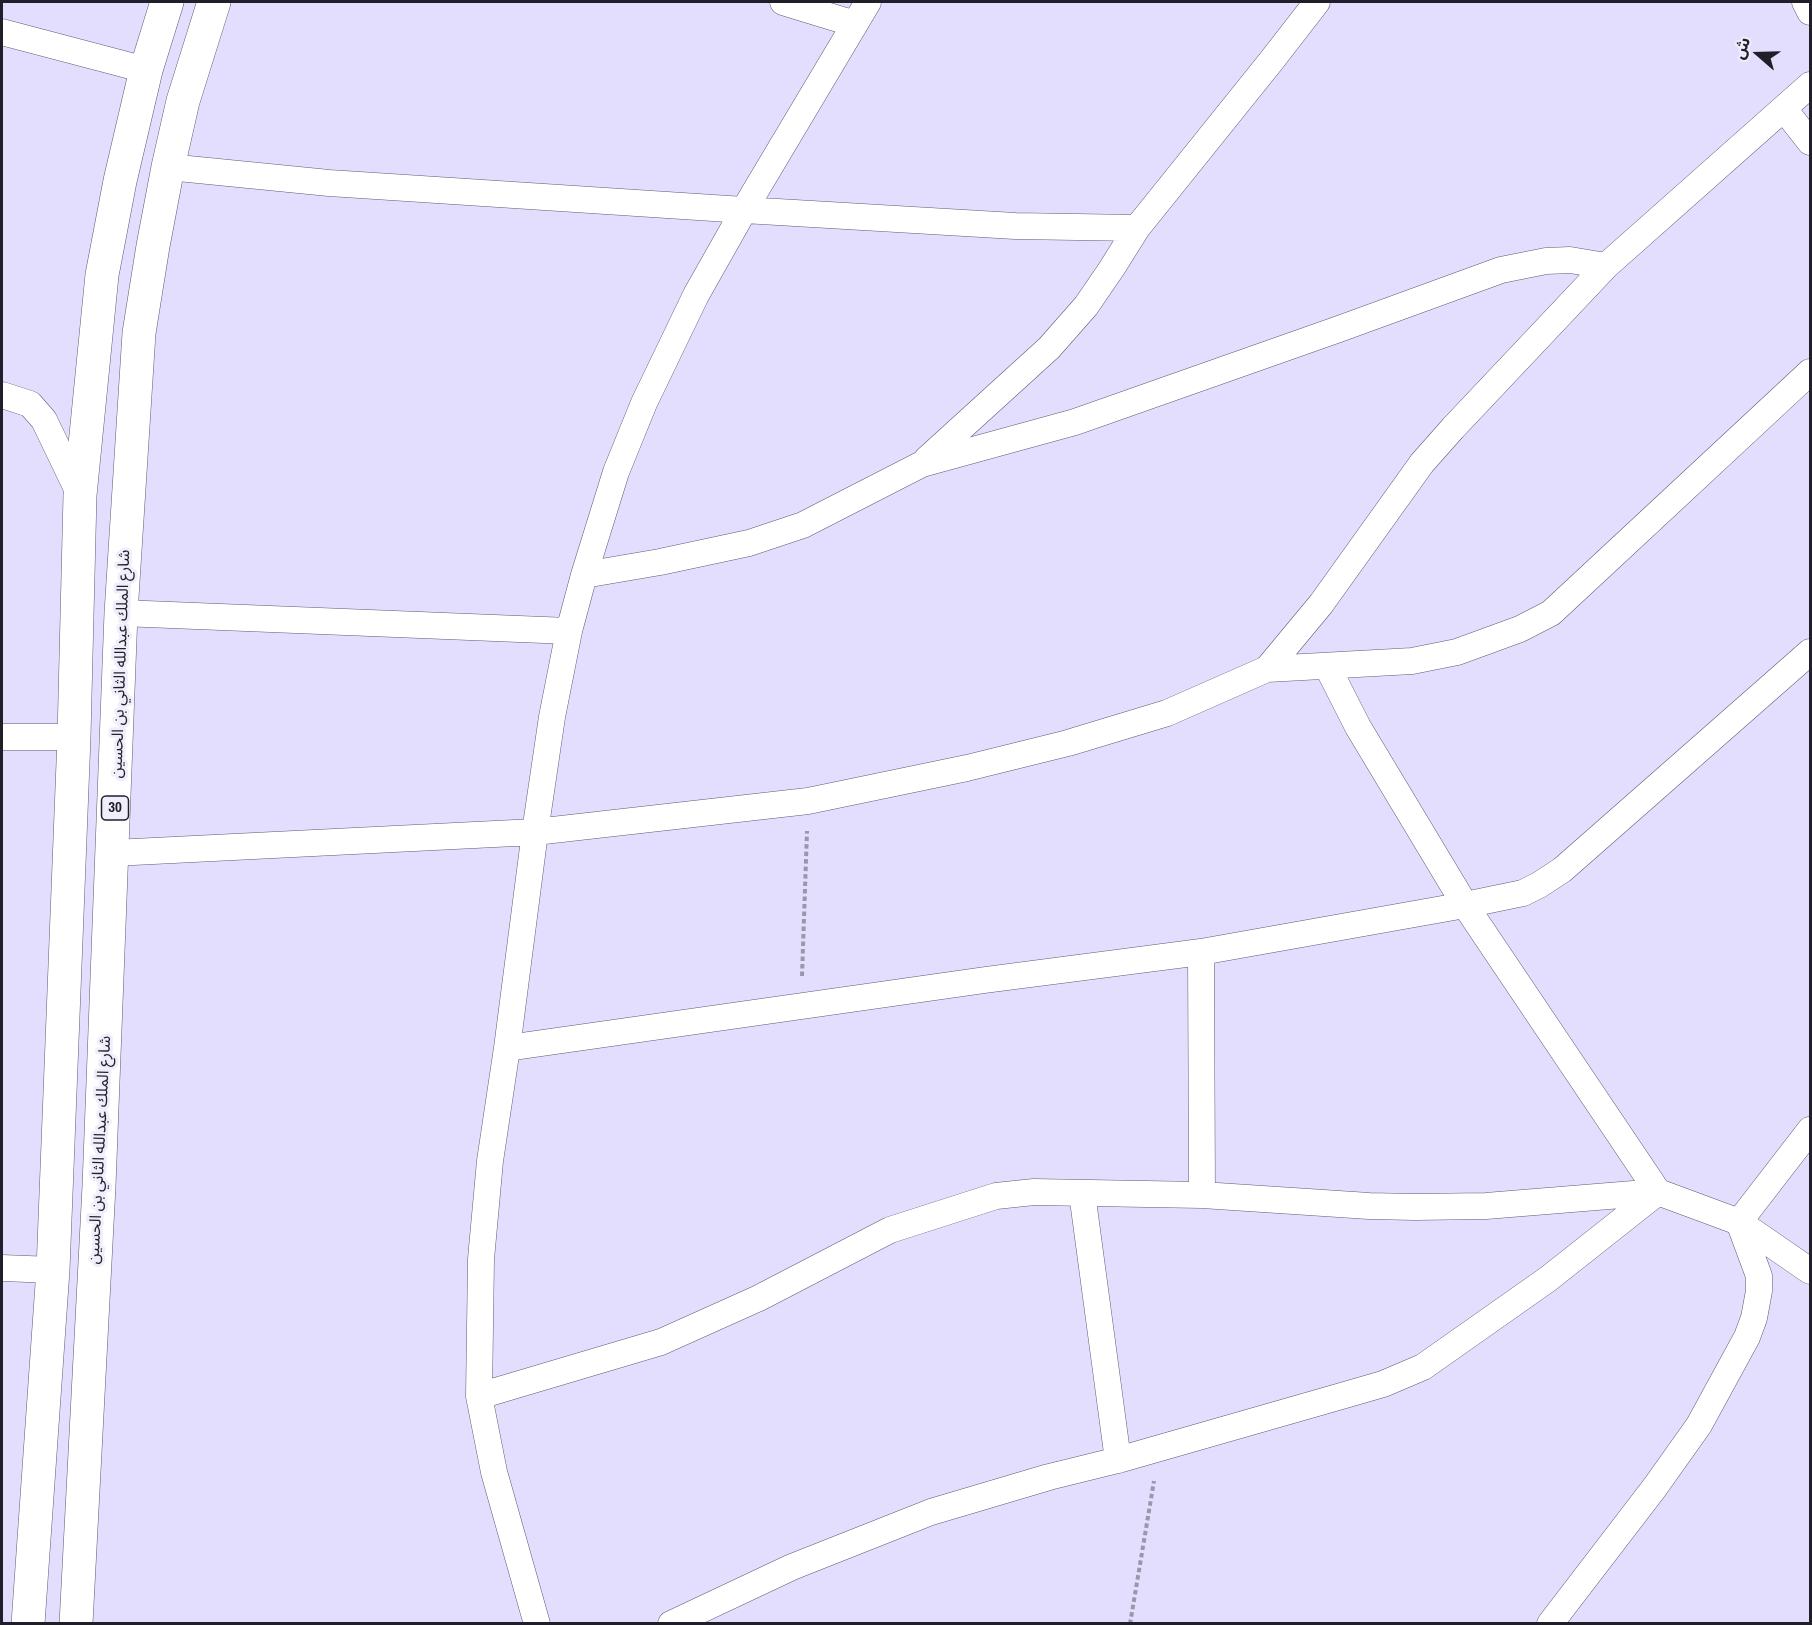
<!DOCTYPE html>
<html>
<head>
<meta charset="utf-8">
<style>
	body { margin:0 }
	#map { position:relative; width:1812px; height:1625px; overflow:hidden; background:#e3defd; font-family:"Archivo Narrow","Noto Sans Arabic",sans-serif }
	canvas { display:block }
	.frame { position:absolute; inset:0; border:3px solid #201e29; pointer-events:none }
	.north { position:absolute; left:1728px; top:24px; width:60px; height:60px; -webkit-text-stroke:4px #f0eefb; paint-order:stroke; rotate:290deg; font-size:16px; font-weight:700; line-height:24px; text-align:center; color:#201e29 }
	.north::after { content:''; display:block; margin:auto; width:21px; height:27px; background:#201e29; clip-path:polygon(50% 0,100% 100%,50% 72%,0 100%) }
</style>
</head>
<body>
<div id="map">
<canvas width="1812" height="1625"></canvas>
<div class="frame"></div>
<div class="north">ش</div>
</div>
<script>
const c = document.querySelector('canvas').getContext('2d');
c.lineJoin = 'round';
function toPath(rows) {
  const path = new Path2D();
  for (const r of rows) {
    path.moveTo(r[0], r[1]);
    for (let i = 2; i < r.length; i += 2) path.lineTo(r[i], r[i + 1]);
  }
  return path;
}
function trace(path, color, width, dash) {
  c.strokeStyle = color;
  c.lineWidth = width;
  c.lineCap = dash ? 'butt' : 'round';
  c.setLineDash(dash || []);
  c.stroke(path);
}
function drawText(font, color, halo, rows, align = 'center') {
  c.font = font + ' "Archivo Narrow","Noto Sans Arabic",sans-serif';
  c.lineWidth = 6;
  c.setLineDash([]);
  c.textBaseline = 'middle';
  c.strokeStyle = halo;
  c.fillStyle = color;
  for (const [text, x, y, turn = 0] of rows) {
    c.save();
    c.translate(x, y);
    c.rotate((+turn || 0) * Math.PI / 180);
    c.textAlign = isNaN(turn) ? turn : align;
    if (halo) c.strokeText(text, 0, 0);
    c.fillText(text, 0, 0);
    c.restore();
  }
}
const minor = toPath([
	[783,2,855,24],
	[1805,2,1810,12],
	[2,32,146,70],
	[1784,109,1810,142],
	[168,167,329,183,744,210,1015,226,1137,228,1272,60,1317,2],
	[2,395,30,404,44,420,80,495],
	[927,459,1049,348,1086,306,1112,268,1137,228],
	[584,575,660,562,749,543,803,525,922,464,1075,422,1339,329,1501,270,1546,261,1570,260,1606,266],
	[121,613,569,631],
	[1267,669,1321,604,1422,463,1453,428,1606,266,1810,85],
	[2,737,74,737],
	[113,853,535,832,808,801,967,768,1068,743,1167,713,1267,669,1412,661,1457,652,1520,629,1551,613,1810,372],
	[1201,952,1202,1195],
	[507,1048,985,980,1201,952,1465,905,1523,893,1539,885,1562,870,1810,652],
	[1082,1193,1118,1460],
	[1739,1222,1810,1130],
	[2,1268,53,1270],
	[479,1396,661,1342,759,1298,890,1230,996,1196,1034,1192,1202,1195,1369,1206,1415,1207,1486,1206,1658,1192,1739,1222,1810,1271],
	[537,1624,494,1472,479,1396,481,1259,490,1161,507,1048,535,832,552,717,569,631,584,575,616,472,644,403,696,295,744,210,868,2],
	[671,1624,792,1567,931,1512,1049,1477,1118,1460,1338,1397,1383,1384,1423,1367,1548,1279,1658,1192,1465,905,1358,727,1327,666],
	[1550,1624,1655,1487,1699,1425,1747,1337,1754,1318,1759,1291,1759,1276,1739,1222]
]);
const primary = toPath([
	[28,1624,53,1270,74,737,80,495,102,275,120,181,146,70,167,2],
	[76,1624,99,1186,121,613,139,333,153,246,168,167,183,101,214,2]
]);
trace(minor, '#5f5a74', 27);
trace(primary, '#5f5a74', 34);
trace(toPath([
	[802,976,807,831],
	[1130,1624,1154,1481]
]), '#9a96ad', 4, [4.5, 3]);
trace(minor, '#fff', 26);
trace(primary, '#fff', 33);
for (const [x, y, w] of [
	[115,808,27]
]) {
  const box = new Path2D();
  box.roundRect(x - w / 2, y - 12, w, 24, 4.5);
  c.fillStyle = '#f0eefb';
  c.fill(box);
  trace(box, '#201e29', 1.5);
}
drawText('bold 15px', '#201e29', null, [
	["30",115,808]
]);
drawText('16px', '#201e29', '#f0eefb', [
	["شارع الملك عبدالله الثاني بن الحسين",121,664,-88],
	["شارع الملك عبدالله الثاني بن الحسين",100,1150,-87]
]);
</script>
</body>
</html>
